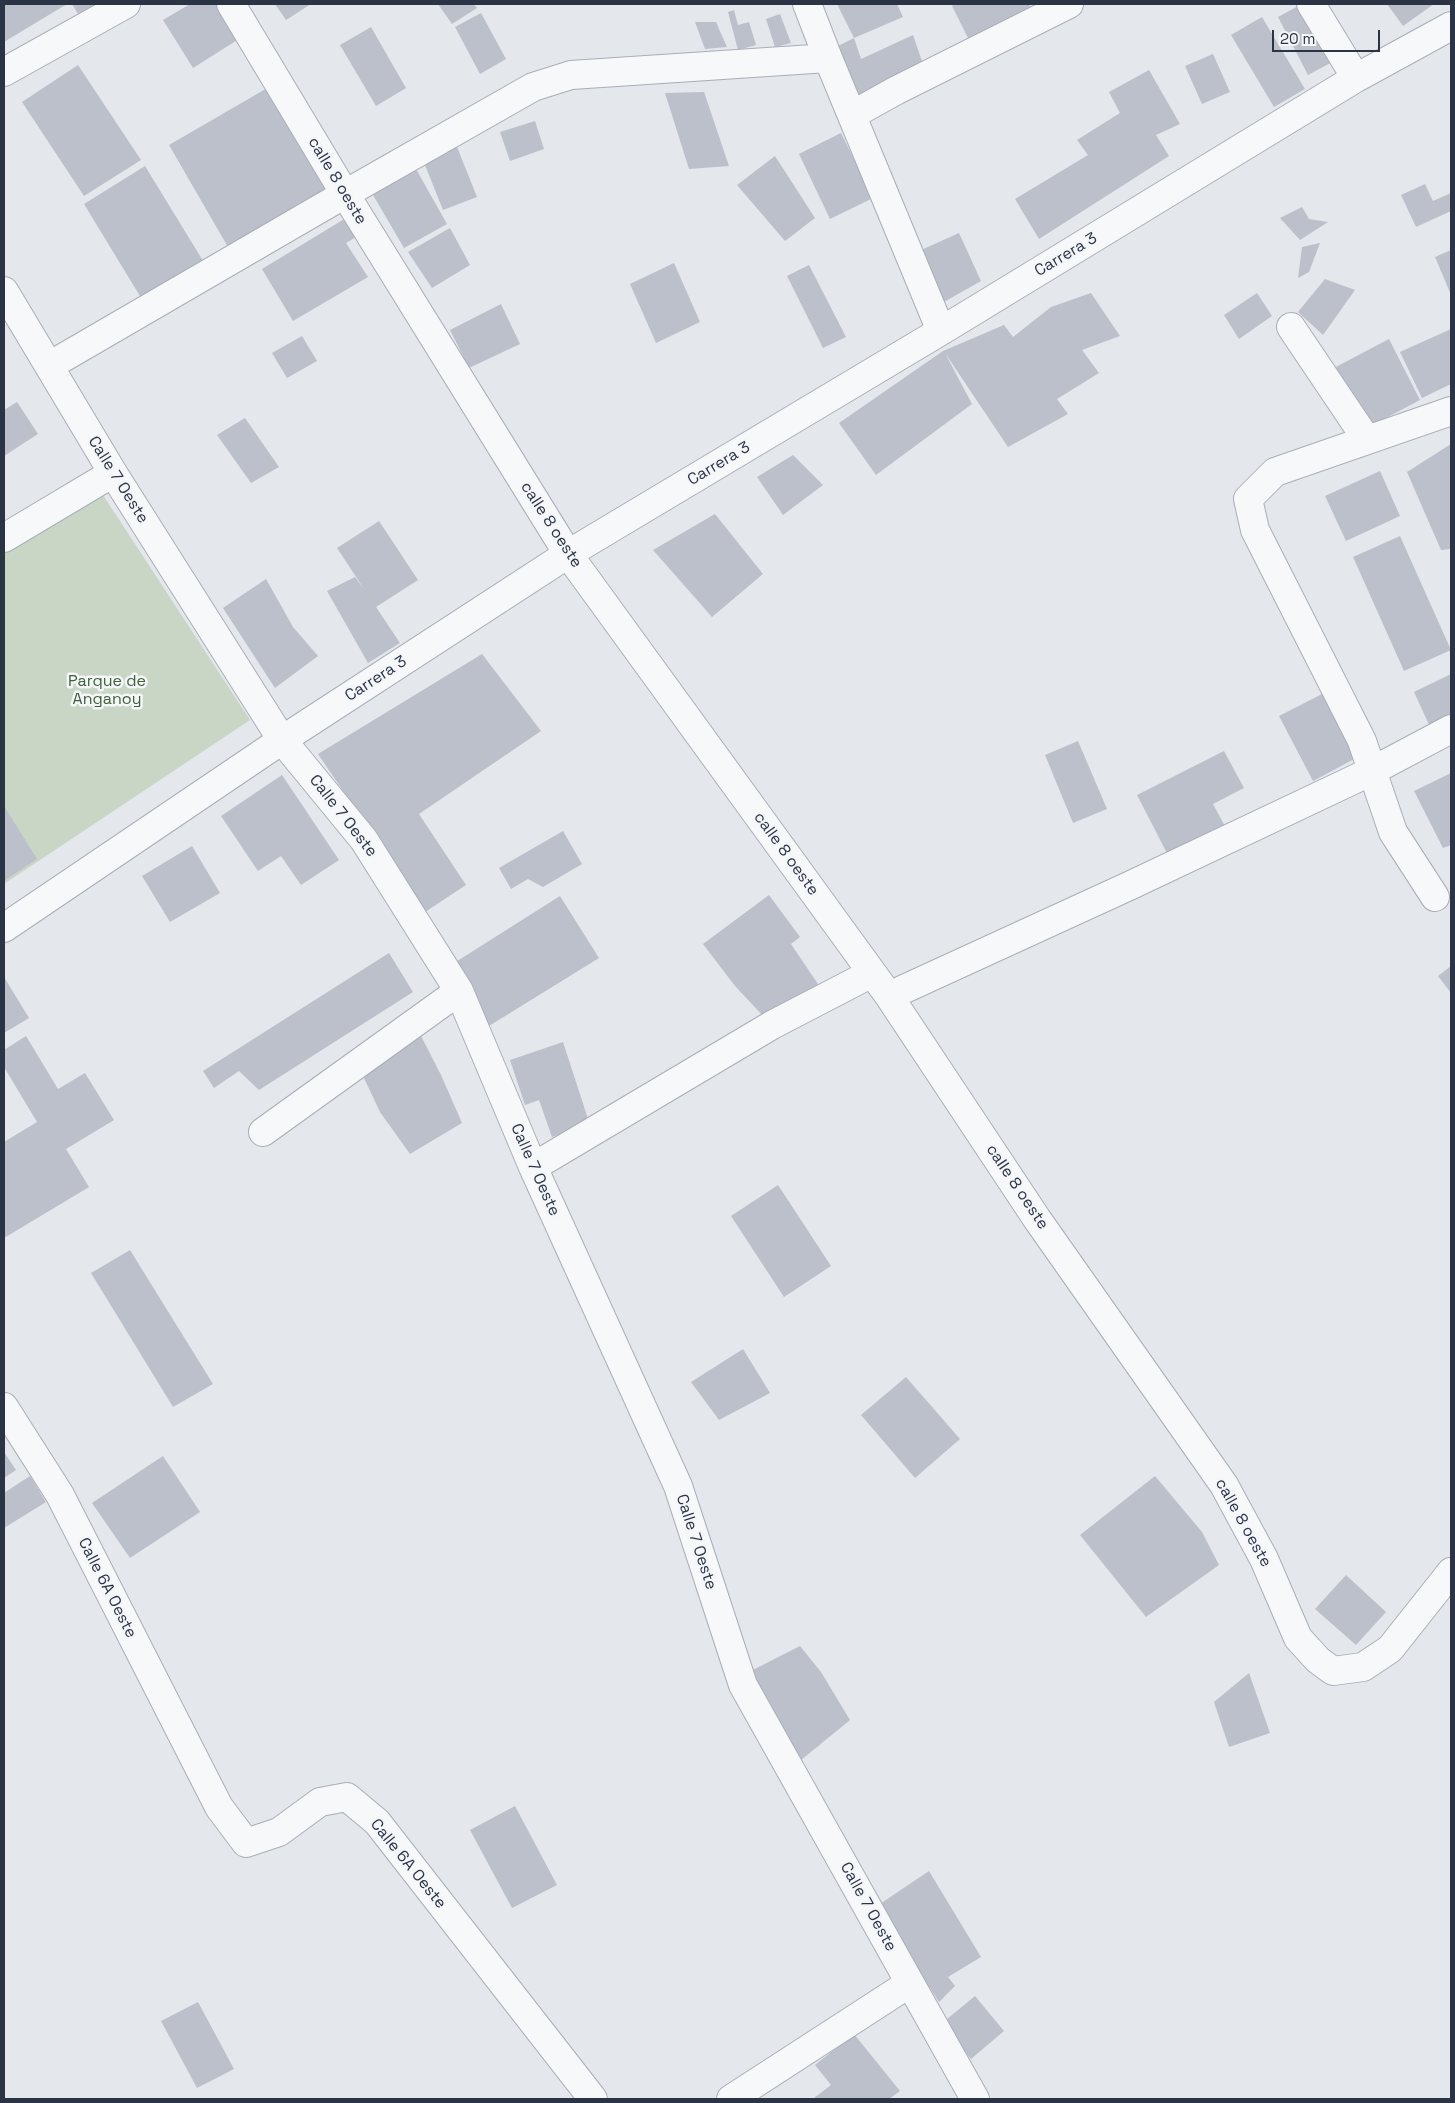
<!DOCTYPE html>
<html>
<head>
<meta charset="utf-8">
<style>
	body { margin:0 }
	#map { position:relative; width:1455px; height:2103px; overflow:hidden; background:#e4e7ec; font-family:"Space Grotesk",sans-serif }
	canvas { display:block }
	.frame { position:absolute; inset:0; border:5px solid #2b3445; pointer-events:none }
	.scale { position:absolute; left:1272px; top:30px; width:108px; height:22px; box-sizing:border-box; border:2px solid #2b3445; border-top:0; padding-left:6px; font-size:15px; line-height:18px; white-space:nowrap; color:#2b3445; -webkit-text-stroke:4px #f4f6f9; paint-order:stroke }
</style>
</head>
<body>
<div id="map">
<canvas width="1455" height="2103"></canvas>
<div class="frame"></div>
<div class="scale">20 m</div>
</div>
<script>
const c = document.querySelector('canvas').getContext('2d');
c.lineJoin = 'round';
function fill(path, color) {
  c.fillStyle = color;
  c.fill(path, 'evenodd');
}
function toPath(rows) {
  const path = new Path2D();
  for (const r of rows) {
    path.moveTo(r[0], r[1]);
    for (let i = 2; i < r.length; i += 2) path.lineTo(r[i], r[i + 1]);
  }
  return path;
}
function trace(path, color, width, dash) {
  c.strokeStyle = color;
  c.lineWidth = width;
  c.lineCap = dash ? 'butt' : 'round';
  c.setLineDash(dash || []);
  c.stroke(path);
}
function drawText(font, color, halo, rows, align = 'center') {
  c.font = font + ' "Space Grotesk",sans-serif';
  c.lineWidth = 5;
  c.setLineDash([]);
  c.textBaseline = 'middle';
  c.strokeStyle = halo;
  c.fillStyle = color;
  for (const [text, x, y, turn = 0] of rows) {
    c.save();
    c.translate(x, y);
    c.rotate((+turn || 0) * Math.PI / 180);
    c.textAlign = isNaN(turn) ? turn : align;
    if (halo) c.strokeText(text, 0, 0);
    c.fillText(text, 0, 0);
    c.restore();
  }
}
fill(toPath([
	[103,495,250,720,4,884,4,552]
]), '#c9d6c5');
fill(toPath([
	[4,4,67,4,4,42],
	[72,4,96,4,80,17],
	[190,4,217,4,239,39,193,68,163,20],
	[275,4,311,4,286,20],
	[438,4,474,4,477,8,452,24],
	[837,4,897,4,903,17,854,38],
	[956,4,1029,4,1035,16,973,48,952,6],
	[1302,4,1334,61,1308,75,1278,17],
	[1387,4,1434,4,1403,26],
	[734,10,738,25,749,22,756,45,738,50,728,12],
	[481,13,506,59,480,74,455,27],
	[780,14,791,43,775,47,766,19],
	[1262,17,1305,89,1274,107,1231,35],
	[695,22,716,22,727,47,705,49],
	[371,27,406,88,376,106,340,45],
	[913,35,924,67,857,105,830,50,854,38,861,59],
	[1213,54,1230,92,1202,104,1185,66],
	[78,65,141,160,84,196,22,102],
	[1149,70,1180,124,1156,135,1169,156,1039,239,1015,199,1088,155,1077,140,1120,113,1109,92],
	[269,87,333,197,232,254,169,145],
	[704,92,729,166,689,169,665,93],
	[535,121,544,149,510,161,500,132],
	[841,133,873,198,830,219,799,154],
	[457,147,477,197,443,210,423,160],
	[775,156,815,218,785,241,737,185],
	[145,166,208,269,146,306,84,204],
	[416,169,447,224,404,248,373,195],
	[1425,184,1433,201,1451,193,1451,211,1416,227,1401,195],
	[1302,207,1309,219,1328,222,1300,240,1280,218],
	[346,218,358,236,346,243,368,277,293,321,262,269],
	[450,228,470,265,432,288,408,252],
	[959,233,981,281,944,302,919,251],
	[1320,243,1309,272,1298,278,1302,247],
	[1451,250,1451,295,1435,257],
	[674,263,700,322,656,343,630,284],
	[809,265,846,337,823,348,787,276],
	[1325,279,1355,290,1323,335,1298,312],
	[1091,293,1120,336,1082,350,1099,373,1057,399,1068,414,1008,447,945,353,972,404,876,475,839,423,943,351,1004,325,1013,337,1051,307],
	[1257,293,1272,316,1239,339,1224,315],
	[501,304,520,344,469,368,450,330],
	[1451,329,1451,384,1422,398,1400,352],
	[302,336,317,361,287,378,272,353],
	[1389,339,1420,400,1363,430,1332,369],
	[17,402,38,434,4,456,4,410],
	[245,418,279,467,251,483,217,435],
	[1451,444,1451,549,1441,550,1407,472],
	[793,455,823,485,783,515,757,477],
	[1380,471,1400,516,1346,541,1325,496],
	[715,514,763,574,712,617,653,550],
	[379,521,418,580,376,607,400,643,368,663,327,591,355,577,364,589,337,548],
	[1400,536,1451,650,1404,671,1353,557],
	[266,579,293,627,318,656,275,688,223,608],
	[482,654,541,731,419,814,466,885,425,912,318,754],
	[1451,674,1451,722,1432,731,1414,692],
	[1326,692,1360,756,1313,781,1279,716],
	[1078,741,1107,809,1073,823,1045,755],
	[1224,751,1244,788,1213,804,1227,830,1170,859,1137,795],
	[1451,773,1451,845,1443,848,1414,791],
	[282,775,339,860,301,885,281,856,258,871,221,816],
	[4,806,37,859,4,881],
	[563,831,582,864,543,887,528,879,511,889,499,868],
	[192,846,220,893,170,922,142,876],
	[769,895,800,937,791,944,820,987,766,1019,735,986,703,944],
	[560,896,599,958,489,1026,451,965],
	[389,953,413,992,259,1090,239,1071,214,1088,203,1071],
	[1451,966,1451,993,1438,976],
	[4,977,29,1018,4,1033],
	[26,1036,58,1089,85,1073,114,1120,66,1149,89,1187,4,1238,4,1142,37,1122,4,1067,4,1050],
	[421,1036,441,1075,462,1123,410,1154,380,1112,363,1076],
	[563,1042,590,1125,552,1137,539,1100,525,1105,510,1060],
	[778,1185,831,1266,784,1297,731,1216],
	[130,1250,213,1384,173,1407,91,1273],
	[743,1349,770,1393,719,1420,691,1382],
	[906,1377,960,1439,915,1478,861,1415],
	[4,1452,16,1470,4,1478],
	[163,1456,200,1512,130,1558,92,1503],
	[30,1476,46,1502,4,1528,4,1493],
	[1155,1476,1202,1532,1219,1565,1146,1617,1080,1535],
	[1346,1575,1386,1612,1356,1645,1315,1609],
	[800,1646,821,1672,850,1720,795,1765,745,1674],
	[1249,1673,1270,1733,1229,1747,1214,1702],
	[515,1806,557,1885,512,1908,470,1830],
	[929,1871,981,1957,948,1977,955,1986,939,2002,877,1906],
	[975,1996,1004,2031,971,2059,941,2024],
	[198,2002,234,2069,197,2088,161,2021],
	[854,2034,900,2091,889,2099,815,2099,814,2098,831,2085,815,2065]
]), '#bbc0ca');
const minor = toPath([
	[231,4,345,194,568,554,889,996,1037,1219,1224,1485,1264,1559,1298,1638,1318,1660,1333,1671,1363,1667,1390,1649,1451,1572],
	[807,4,828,58,941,331],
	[1311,4,1356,78],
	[4,72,126,4],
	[852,115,897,90,1069,4],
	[4,291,113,473,282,740,364,840,459,991,533,1167,678,1486,743,1685,975,2099],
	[1291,327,1367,440],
	[49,366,345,194,533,87,571,75,828,58],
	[4,538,113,473],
	[1435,897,1393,832,1362,741,1255,530,1248,499,1275,472,1451,411],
	[4,928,282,740,568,554,941,331,1356,78,1451,26],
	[889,996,1129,886,1372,771,1451,729],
	[263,1132,459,991],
	[533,1167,772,1025,872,973],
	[4,1407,60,1495,219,1807,246,1843,279,1832,320,1802,347,1797,377,1822,593,2099],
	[731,2099,910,1983]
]);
trace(minor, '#a9aeb7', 30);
trace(minor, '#f7f8fa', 28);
drawText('16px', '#2b3445', '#f4f6f9', [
	["calle 8 oeste",337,181,59],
	["Carrera 3",1066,255,-31],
	["Carrera 3",719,464,-31],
	["Calle 7 Oeste",118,480,58],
	["calle 8 oeste",551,525,57],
	["Carrera 3",376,679,-33],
	["Calle 7 Oeste",343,816,52],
	["calle 8 oeste",786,854,54],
	["Calle 7 Oeste",535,1170,66],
	["calle 8 oeste",1017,1187,56],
	["calle 8 oeste",1243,1523,61],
	["Calle 7 Oeste",696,1542,72],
	["Calle 6A Oeste",107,1588,63],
	["Calle 6A Oeste",408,1864,51],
	["Calle 7 Oeste",868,1907,61]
]);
drawText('16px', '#3f6138', '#f4f6f9', [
	["Parque de",107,682],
	["Anganoy",107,700]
]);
</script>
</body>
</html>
